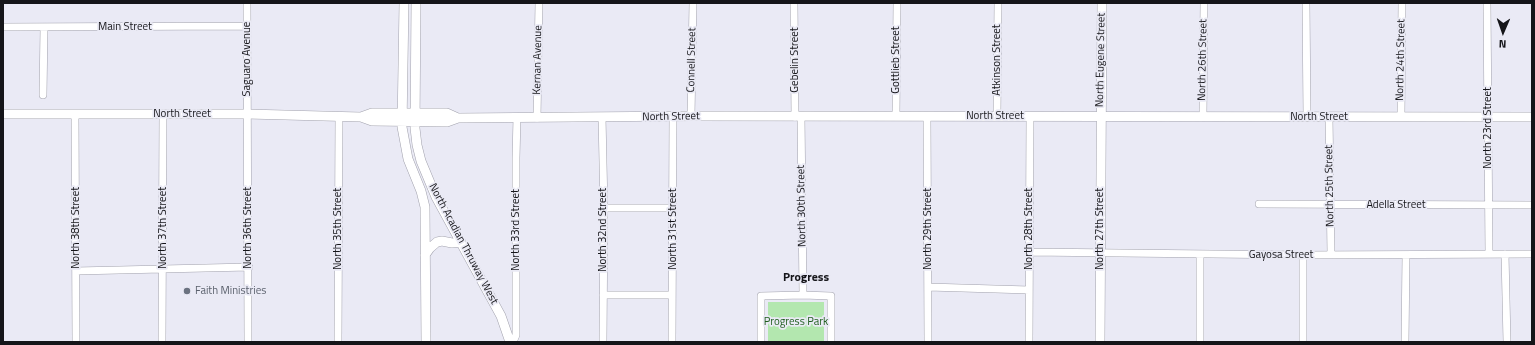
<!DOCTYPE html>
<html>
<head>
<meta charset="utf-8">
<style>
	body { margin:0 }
	#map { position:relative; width:1535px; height:345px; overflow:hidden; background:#eaeaf5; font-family:"Titillium Web",sans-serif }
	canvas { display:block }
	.frame { position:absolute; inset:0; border:4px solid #151519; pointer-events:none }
	.north { position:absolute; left:1483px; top:12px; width:40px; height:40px; -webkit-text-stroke:3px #eaeaf5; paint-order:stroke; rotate:182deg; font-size:11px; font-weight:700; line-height:16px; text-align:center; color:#151519 }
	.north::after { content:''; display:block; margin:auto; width:14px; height:18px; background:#151519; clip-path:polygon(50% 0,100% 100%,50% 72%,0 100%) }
</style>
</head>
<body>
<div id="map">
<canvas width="1535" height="345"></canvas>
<div class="frame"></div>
<div class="north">N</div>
</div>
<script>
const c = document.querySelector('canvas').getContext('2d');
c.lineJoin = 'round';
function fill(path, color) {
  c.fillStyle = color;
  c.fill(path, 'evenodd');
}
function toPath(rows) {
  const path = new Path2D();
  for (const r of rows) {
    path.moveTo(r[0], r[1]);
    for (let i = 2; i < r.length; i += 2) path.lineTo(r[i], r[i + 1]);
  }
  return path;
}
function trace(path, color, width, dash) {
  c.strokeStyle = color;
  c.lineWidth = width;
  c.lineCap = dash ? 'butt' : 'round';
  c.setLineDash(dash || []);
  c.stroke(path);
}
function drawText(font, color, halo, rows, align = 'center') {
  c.font = font + ' "Titillium Web",sans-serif';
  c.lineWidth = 3.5;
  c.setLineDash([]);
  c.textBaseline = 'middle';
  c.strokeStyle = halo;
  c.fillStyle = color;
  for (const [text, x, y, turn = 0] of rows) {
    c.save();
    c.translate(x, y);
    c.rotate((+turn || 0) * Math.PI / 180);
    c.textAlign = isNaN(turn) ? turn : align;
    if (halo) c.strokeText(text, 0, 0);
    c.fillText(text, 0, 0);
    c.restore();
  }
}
fill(toPath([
	[768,302,824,302,824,342,768,342]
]), '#b3e7af');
const street = toPath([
	[247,3,248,342],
	[794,3,795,117],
	[1306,3,1307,116],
	[1487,3,1489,254],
	[3,27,246,26],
	[43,95,44,28],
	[75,114,76,342],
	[691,116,693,3],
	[801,116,803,295],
	[896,116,897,3],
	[997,116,998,3],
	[1401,116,1402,3],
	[602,117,604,208,603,342],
	[927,117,928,342],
	[1203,117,1204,3],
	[1329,117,1331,254],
	[537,118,539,3],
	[1259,204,1532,205],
	[604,208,673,208],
	[1029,252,1303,255,1532,254],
	[1505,254,1507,342],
	[1303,255,1303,342],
	[76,271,249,267],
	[928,287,1029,290],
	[603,295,672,295],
	[162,342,163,114],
	[338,342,339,116],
	[513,342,516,335,516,158,517,117],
	[672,342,673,116],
	[761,342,761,296,803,295,831,296,831,342],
	[1029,342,1030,116],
	[1200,342,1200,254],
	[1405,342,1406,255]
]);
const secondary = toPath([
	[404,3,402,127,408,159,421,191,425,207,426,342],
	[416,3,415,128,417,145,421,161,436,197,501,316,510,342],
	[3,114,247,114,361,117,372,113,447,113,458,118],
	[361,117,372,121,447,122,458,118,691,116,1532,117],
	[425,255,430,248,437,242,442,241,452,243,461,242],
	[1100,342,1102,3]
]);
trace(street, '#a2a2ad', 8);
trace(secondary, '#a2a2ad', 10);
trace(street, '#fff', 7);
trace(secondary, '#fff', 9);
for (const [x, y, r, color] of [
	[187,291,4,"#6b7280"]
]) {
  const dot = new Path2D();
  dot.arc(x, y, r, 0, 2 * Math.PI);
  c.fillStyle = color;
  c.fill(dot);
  trace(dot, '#eaeaf5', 1.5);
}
drawText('11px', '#151519', '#eaeaf5', [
	["Main Street",125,27],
	["Saguaro Avenue",247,59,-90],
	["Kernan Avenue",538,60,-89],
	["Connell Street",692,60,-89],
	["Gebelin Street",795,60,-90],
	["Gottlieb Street",896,60,-90],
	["Atkinson Street",997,60,-90],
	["North Eugene Street",1101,60,-89],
	["North 26th Street",1203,60,-89],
	["North 24th Street",1401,60,-89],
	["North Street",182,114],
	["North Street",995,116],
	["North Street",671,117,-1],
	["North Street",1319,117],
	["North 23rd Street",1488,128,-90],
	["North 25th Street",1330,186,-91],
	["Adella Street",1396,205],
	["North 30th Street",802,206,-91],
	["North 38th Street",76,228,-90],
	["North 37th Street",163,228,-90],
	["North 36th Street",248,228,-90],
	["North 35th Street",338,229,-90],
	["North 31st Street",673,229,-90],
	["North 29th Street",928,229,-90],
	["North 28th Street",1029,229,-90],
	["North 27th Street",1100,229,-90],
	["North 33rd Street",516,230,-90],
	["North 32nd Street",603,230,-90],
	["North Acadian Thruway West",463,244,62],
	["Gayosa Street",1281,255]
]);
drawText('11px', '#5b616d', '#eaeaf5', [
	["Faith Ministries",195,291]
], 'left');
drawText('11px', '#1f5e1e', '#eaeaf5', [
	["Progress Park",796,322]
]);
drawText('bold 12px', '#151519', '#eaeaf5', [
	["Progress",806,278]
]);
</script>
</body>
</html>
